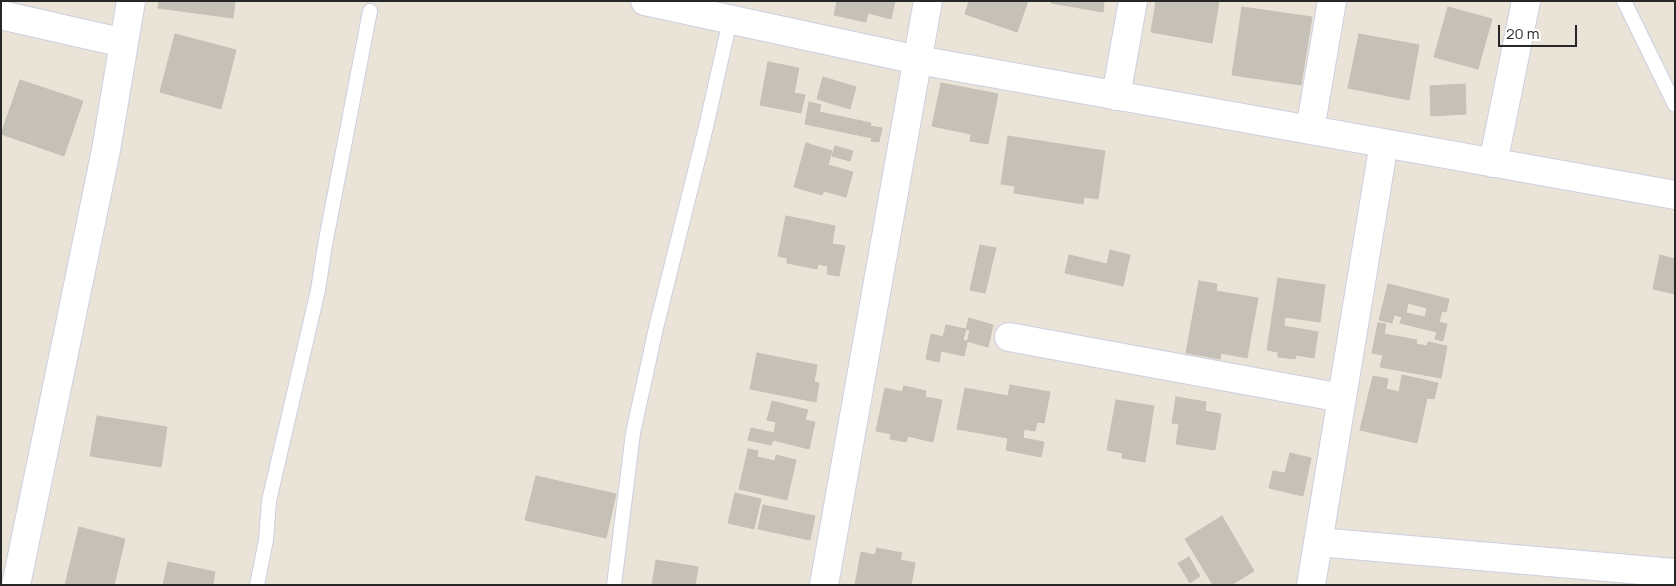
<!DOCTYPE html>
<html>
<head>
<meta charset="utf-8">
<style>
	body { margin:0 }
	#map { position:relative; width:1676px; height:586px; overflow:hidden; background:#eae4d8; font-family:Manrope,sans-serif }
	canvas { display:block }
	.frame { position:absolute; inset:0; border:2px solid #272727; pointer-events:none }
	.scale { position:absolute; left:1498px; top:25px; width:79px; height:22px; box-sizing:border-box; border:2px solid #272727; border-top:0; padding-left:6px; font-size:15px; line-height:18px; white-space:nowrap; color:#272727; -webkit-text-stroke:4px #fff; paint-order:stroke }
</style>
</head>
<body>
<div id="map">
<canvas width="1676" height="586"></canvas>
<div class="frame"></div>
<div class="scale">20 m</div>
</div>
<script>
const c = document.querySelector('canvas').getContext('2d');
c.lineJoin = 'round';
function fill(path, color) {
  c.fillStyle = color;
  c.fill(path, 'evenodd');
}
function toPath(rows) {
  const path = new Path2D();
  for (const r of rows) {
    path.moveTo(r[0], r[1]);
    for (let i = 2; i < r.length; i += 2) path.lineTo(r[i], r[i + 1]);
  }
  return path;
}
function trace(path, color, width, dash) {
  c.strokeStyle = color;
  c.lineWidth = width;
  c.lineCap = dash ? 'butt' : 'round';
  c.setLineDash(dash || []);
  c.stroke(path);
}
const building = toPath([
	[159,1,235,1,233,18,158,8,159,1],
	[837,1,895,1,891,19,868,13,866,22,834,15,837,1],
	[969,1,1028,1,1017,32,965,14,969,1],
	[1052,1,1104,1,1103,12,1051,3,1052,1],
	[1156,1,1219,1,1212,43,1151,32,1156,1],
	[1242,7,1312,17,1301,85,1232,75,1242,7],
	[1448,7,1492,19,1478,69,1434,57,1448,7],
	[175,34,236,50,221,109,160,92,175,34],
	[1359,34,1419,45,1409,100,1348,88,1359,34],
	[768,62,799,68,794,93,805,95,801,113,760,105,768,62],
	[823,77,856,87,850,109,817,99,823,77],
	[20,80,83,101,64,156,1,134,20,80],
	[941,83,998,94,988,144,970,141,971,134,932,126,941,83],
	[1465,84,1466,114,1431,116,1430,86,1465,84],
	[809,102,821,105,819,112,871,123,870,126,882,128,879,142,871,141,872,138,805,124,809,102],
	[1008,136,1105,151,1098,199,1084,197,1083,204,1014,193,1015,186,1001,184,1008,136],
	[806,143,832,151,828,165,853,172,846,197,824,191,822,195,794,187,806,143],
	[835,146,853,151,850,161,832,156,835,146],
	[786,216,835,226,832,244,845,246,839,276,827,274,828,266,818,264,817,269,787,263,787,258,778,256,786,216],
	[980,245,996,248,985,293,970,290,980,245],
	[1110,250,1130,255,1123,286,1065,273,1069,255,1107,264,1110,250],
	[1660,255,1675,259,1675,294,1653,289,1660,255],
	[1278,278,1325,285,1320,322,1285,317,1284,326,1318,332,1314,358,1296,355,1295,359,1278,357,1278,352,1267,350,1278,278],
	[1199,281,1217,284,1216,291,1258,298,1247,358,1221,353,1220,359,1186,353,1199,281],
	[1388,284,1449,299,1446,312,1442,311,1439,322,1447,324,1443,341,1435,339,1437,332,1400,323,1402,317,1394,315,1392,323,1379,320,1388,284],
	[1408,303,1427,308,1425,317,1406,313,1408,303],
	[969,318,993,325,988,347,963,340,969,318],
	[1378,323,1386,324,1384,334,1417,340,1416,344,1427,346,1428,342,1447,346,1441,378,1380,367,1383,355,1372,353,1378,323],
	[946,325,970,330,964,356,941,351,939,362,926,359,931,334,943,337,946,325],
	[757,353,817,365,814,382,819,383,816,402,750,389,757,353],
	[1402,375,1438,383,1434,399,1427,398,1417,443,1360,430,1373,376,1388,379,1386,389,1399,392,1402,375],
	[1010,385,1050,392,1044,423,1037,422,1035,431,1024,429,1023,438,1044,442,1041,457,1006,450,1008,438,957,429,965,388,1008,396,1010,385],
	[904,386,926,391,925,397,942,400,933,442,908,436,906,442,890,439,891,434,876,431,885,388,902,392,904,386],
	[1176,397,1206,402,1205,411,1221,414,1215,450,1176,444,1179,424,1172,423,1176,397],
	[1116,400,1154,406,1145,462,1122,458,1123,453,1107,450,1116,400],
	[772,401,808,410,805,420,815,422,809,449,773,440,771,445,748,440,751,428,774,433,776,422,767,420,772,401],
	[97,416,167,427,161,467,90,456,97,416],
	[748,449,758,451,757,457,775,461,776,455,796,460,787,500,739,489,748,449],
	[1290,453,1311,458,1303,496,1269,488,1273,471,1285,473,1290,453],
	[536,476,616,494,606,538,525,520,536,476],
	[735,493,761,499,754,529,728,523,735,493],
	[763,505,815,516,810,540,758,529,763,505],
	[1222,516,1254,571,1231,585,1213,585,1185,539,1222,516],
	[79,527,125,539,114,585,65,585,79,527],
	[877,548,902,553,900,560,915,563,911,585,855,585,861,552,875,555,877,548],
	[1189,557,1200,576,1190,583,1178,563,1189,557],
	[656,560,698,567,695,585,652,585,656,560],
	[168,562,215,572,213,585,163,585,168,562]
]);
fill(building, '#c5c1b8');
trace(building, '#c5c0b2', 1);
const lane = toPath([
	[1624,1,1675,105],
	[257,585,266,540,269,501,318,290,325,245,370,11],
	[614,585,633,433,656,328,706,127,730,20]
]);
const street = toPath([
	[645,1,918,60,1675,195],
	[1,15,124,43],
	[1116,96,1133,1],
	[1310,130,1332,1],
	[1493,163,1526,1],
	[1009,337,1342,398],
	[1318,542,1675,573],
	[16,585,106,150,131,1],
	[824,585,928,1],
	[1311,585,1384,143]
]);
trace(lane, '#cdcee0', 16);
trace(street, '#cdcee0', 30);
trace(lane, '#fff', 14);
trace(street, '#fff', 28);
</script>
</body>
</html>
